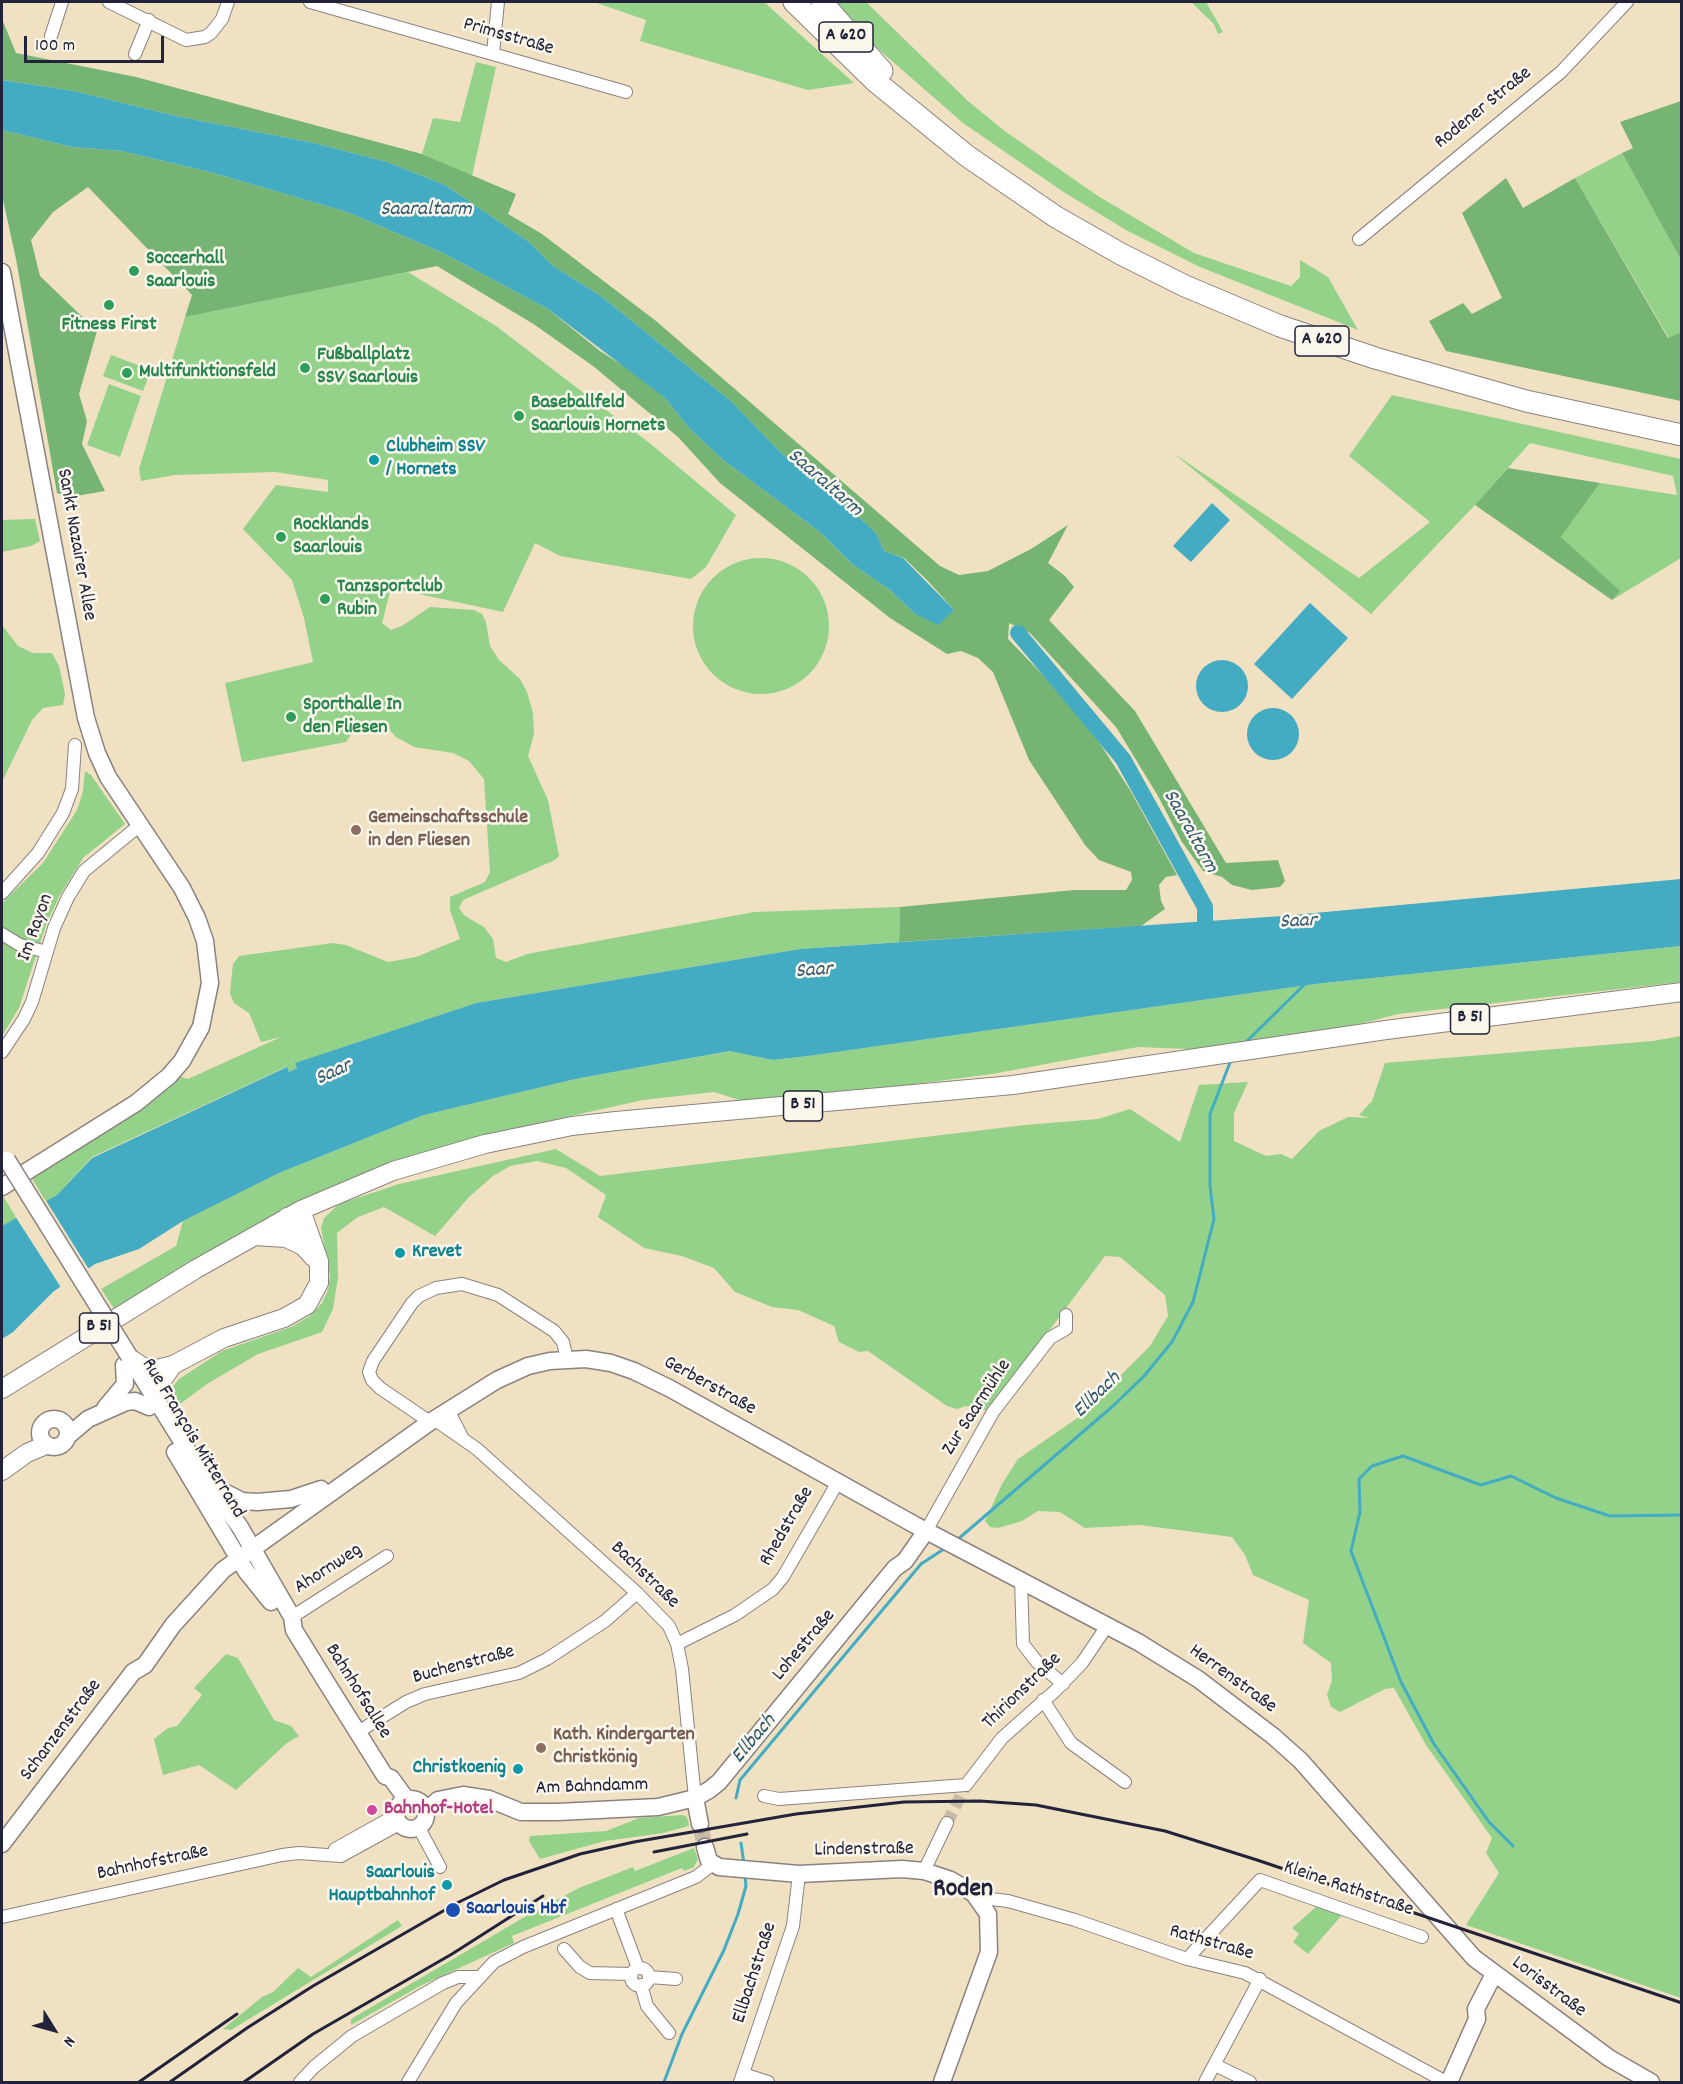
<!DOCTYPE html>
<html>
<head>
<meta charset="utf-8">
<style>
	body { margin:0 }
	#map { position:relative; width:1683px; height:2084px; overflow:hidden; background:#f1e1c3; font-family:Dekko,sans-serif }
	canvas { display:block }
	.frame { position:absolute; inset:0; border:3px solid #22223b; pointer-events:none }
	.north { position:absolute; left:24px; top:2000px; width:60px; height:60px; -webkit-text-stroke:4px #fbf7ec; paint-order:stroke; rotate:127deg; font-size:16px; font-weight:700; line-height:24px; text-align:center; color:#22223b }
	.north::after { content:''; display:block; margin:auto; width:21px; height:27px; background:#22223b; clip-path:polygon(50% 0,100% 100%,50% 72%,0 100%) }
	.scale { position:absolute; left:24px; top:36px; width:140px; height:27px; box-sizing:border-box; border:3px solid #22223b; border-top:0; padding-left:8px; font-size:18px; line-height:21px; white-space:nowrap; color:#22223b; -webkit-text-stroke:4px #fbf7ec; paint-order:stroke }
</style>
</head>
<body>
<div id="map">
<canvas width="1683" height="2084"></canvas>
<div class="frame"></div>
<div class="north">N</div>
<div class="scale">100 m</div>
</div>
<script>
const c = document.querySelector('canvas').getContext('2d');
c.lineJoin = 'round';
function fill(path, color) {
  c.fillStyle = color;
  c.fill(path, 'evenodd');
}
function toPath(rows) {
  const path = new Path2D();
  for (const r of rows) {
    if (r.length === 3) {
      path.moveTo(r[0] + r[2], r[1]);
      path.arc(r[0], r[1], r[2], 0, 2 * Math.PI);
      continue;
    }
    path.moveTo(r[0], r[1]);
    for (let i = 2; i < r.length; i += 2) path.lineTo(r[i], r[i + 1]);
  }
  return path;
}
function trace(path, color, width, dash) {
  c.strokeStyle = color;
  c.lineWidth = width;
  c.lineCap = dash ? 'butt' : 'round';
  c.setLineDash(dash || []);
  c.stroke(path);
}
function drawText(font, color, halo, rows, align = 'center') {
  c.font = font + ' Dekko,sans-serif';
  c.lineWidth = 5;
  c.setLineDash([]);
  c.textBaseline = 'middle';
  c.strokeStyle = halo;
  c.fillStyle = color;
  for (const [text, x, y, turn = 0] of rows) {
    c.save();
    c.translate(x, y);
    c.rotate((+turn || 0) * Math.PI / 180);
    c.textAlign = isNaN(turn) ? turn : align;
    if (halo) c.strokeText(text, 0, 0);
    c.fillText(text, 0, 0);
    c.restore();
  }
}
fill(toPath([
	[594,2,764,2,854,83,808,90,640,41,646,20],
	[831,2,866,2,969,102,1006,132,1098,196,1194,253,1291,286,1300,277,1300,260,1328,277,1358,330,1200,267,1126,230,1062,191,963,123,861,34],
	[1191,2,1206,2,1223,32,1218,34,1214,24],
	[476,62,496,67,472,176,422,154,433,118,460,122],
	[1622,153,1681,260,1681,332,1669,338,1575,178],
	[408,272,496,326,652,445,736,515,706,567,691,579,560,556,535,543,503,612,391,588,382,623,391,630,402,626,430,607,474,610,482,614,486,622,490,646,499,660,520,679,527,692,533,713,534,734,528,756,548,800,559,856,555,860,463,900,459,908,465,916,484,927,493,939,496,958,506,962,527,954,754,912,900,907,899,942,800,949,476,1003,296,1063,297,1068,289,1072,286,1067,92,1157,57,1195,46,1202,31,1177,136,1114,172,1085,179,1076,188,1079,281,1037,261,1042,249,1013,234,1003,230,994,231,981,233,964,239,956,333,943,346,945,388,962,416,957,460,939,450,910,450,897,485,882,490,872,484,779,469,761,453,753,414,747,396,737,386,726,372,722,356,727,346,742,242,762,225,683,313,662,304,618,292,580,243,529,276,485,328,492,328,480,275,472,175,475,141,481,139,469,185,317],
	[111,355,151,370,143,391,103,376],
	[109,384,141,396,120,457,87,445],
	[1392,395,1681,459,1681,558,1612,600,1619,591,1561,537,1600,483,1677,495,1673,476,1530,443,1475,505,1371,614,1173,453,1359,578,1430,522,1349,456],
	[35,519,40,541,31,546,2,552,2,520],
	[761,626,68],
	[2,625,18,646,33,653,52,653,59,666,65,694,63,705,43,708,32,720,2,782],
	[85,771,91,775,125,824,83,858,60,895,47,922,19,1008,2,1036,2,903,43,863,77,810,83,791],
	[1681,946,1681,982,1398,1014,1317,1035,1212,1050,1138,1047,992,1074,755,1105,714,1092,643,1100,566,1117,380,1168,310,1196,233,1237,115,1310,101,1289,176,1246,183,1221,279,1173,424,1115,580,1078,731,1051,773,1060,808,1056,1315,984],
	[1681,1036,1681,1998,1466,1925,1499,1873,1486,1853,1492,1838,1426,1745,1394,1688,1385,1689,1340,1712,1331,1707,1327,1695,1332,1680,1331,1663,1303,1643,1309,1600,1253,1575,1245,1555,1232,1537,1140,1525,1085,1528,1060,1512,1038,1511,1022,1521,998,1528,990,1527,985,1521,1002,1484,1018,1459,1079,1417,1150,1346,1168,1316,1165,1295,1120,1257,1105,1256,989,1411,966,1406,957,1409,947,1406,868,1351,859,1352,839,1342,834,1326,798,1310,772,1307,735,1292,714,1268,682,1256,644,1248,598,1217,606,1195,566,1168,537,1161,510,1166,493,1176,469,1197,435,1236,384,1207,358,1217,337,1233,338,1277,333,1309,322,1332,258,1354,207,1384,176,1407,169,1391,179,1379,222,1351,291,1327,310,1316,322,1303,328,1290,330,1276,321,1228,324,1218,339,1204,399,1184,556,1149,600,1176,1025,1125,1098,1119,1130,1109,1180,1142,1199,1085,1248,1082,1234,1113,1234,1141,1266,1156,1281,1154,1292,1159,1319,1131,1348,1117,1370,1118,1359,1115,1372,1101,1385,1063,1653,1041],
	[2,1194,17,1219,2,1226],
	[226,1654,238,1658,274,1720,291,1726,299,1736,287,1743,236,1790,199,1765,163,1775,154,1739,168,1728,177,1726,202,1695,194,1688],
	[683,1815,687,1817,689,1826,663,1833,605,1841,540,1859,529,1841,530,1836,606,1831,639,1818],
	[694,1848,698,1859,694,1867,684,1871,682,1868,512,1936,514,1943,422,1985,351,2025,351,2019,528,1915,579,1888,633,1867,635,1871],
	[1317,1906,1342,1915,1308,1954,1293,1942,1299,1934,1292,1928],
	[398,1920,402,1926,231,2030,223,2029,262,1997,273,1992,298,1968,311,1977]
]), '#93d288');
fill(toPath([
	[2,19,16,53,136,77,422,154,516,194,508,214,542,234,656,321,940,566,959,575,988,571,1031,549,1068,525,1048,563,1065,576,1074,587,1049,620,1135,711,1226,863,1278,860,1285,881,1280,887,1252,890,1232,885,1222,877,1203,871,1182,842,1158,796,1116,727,1030,633,1009,623,1008,639,1065,698,1093,733,1130,790,1177,875,1166,877,1159,885,1161,901,1165,909,1141,926,899,942,900,907,1074,890,1126,890,1132,880,1131,872,1099,860,1085,845,1029,760,993,672,978,658,961,651,947,654,890,618,720,483,678,437,593,366,535,325,437,266,185,317,192,295,88,187,53,212,31,240,40,276,97,331,79,394,87,421,82,444,105,491,70,497,57,493,16,259,2,195,2,130,72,147,121,151,210,172,347,212,443,253,548,309,600,351,633,372,665,398,689,428,722,459,821,533,852,564,890,590,915,614,954,610,928,581,904,558,884,551,876,533,835,495,781,453,732,402,601,296,553,266,529,242,445,185,387,162,314,143,176,116,74,91,2,80],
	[1681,101,1682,101,1681,260,1622,153,1633,148,1620,122],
	[1506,178,1523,208,1575,178,1668,338,1681,332,1681,401,1446,351,1429,321,1463,303,1472,314,1502,298,1462,213],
	[1508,468,1600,483,1561,537,1620,591,1612,600,1475,505]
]), '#76b474');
fill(toPath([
	[2,80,74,91,176,116,314,143,387,162,445,185,529,242,553,266,601,296,732,402,781,453,835,495,876,533,884,551,903,558,954,610,938,625,915,614,890,590,852,564,821,533,722,459,689,428,665,398,548,309,443,253,347,212,210,172,121,151,72,147,2,130],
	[1212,503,1230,520,1191,562,1173,546],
	[1310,603,1348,638,1292,699,1254,664],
	[1222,686,26],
	[1273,734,26],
	[1681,879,1681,946,1315,984,808,1056,773,1060,730,1051,580,1078,424,1115,279,1173,183,1221,139,1249,95,1264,54,1291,13,1332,2,1339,2,1226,57,1195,92,1158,287,1067,289,1072,297,1068,295,1063,476,1003,800,949,1282,916]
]), '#43acc3');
fill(toPath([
	[45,1199,90,1271,62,1289,15,1216]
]), '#f1e1c3');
trace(toPath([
	[1245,1043,1306,983],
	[957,1540,1113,1406,1144,1376,1172,1342,1193,1302,1214,1219,1210,1186,1210,1114,1231,1060],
	[736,1798,740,1780,832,1670,921,1564,947,1547],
	[741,1843,744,1864],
	[1513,1846,1489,1822,1434,1744,1401,1682,1351,1551,1360,1512,1359,1479,1372,1466,1403,1456,1481,1485,1511,1476,1556,1498,1610,1516,1682,1515],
	[664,2082,682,2034,724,1950,738,1914,746,1886,745,1876]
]), '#43acc3', 3);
trace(toPath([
	[1018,633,1123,759,1205,907,1205,942]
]), '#43acc3', 16);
trace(toPath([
	[947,1823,966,1785]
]), '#c8bba8', 12, [12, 6]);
trace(toPath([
	[700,1824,705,1847]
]), '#c8bba8', 16, [16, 8]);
const street = toPath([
	[109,2,186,40,205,37,211,33,222,19,228,2],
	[310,2,626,92],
	[51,36,62,2],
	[493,53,498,2],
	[135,54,149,20],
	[1359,239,1561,72,1627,2],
	[2,893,38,853,63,813,72,789,75,745],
	[2,934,20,945,47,952],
	[2,1052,24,1019,32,1002,54,928,68,897,84,871,140,825],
	[448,1410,462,1437],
	[434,1419,477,1449,637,1593,669,1626,677,1644,682,1669,695,1798],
	[430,1422,380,1388,372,1380,369,1372,373,1361,412,1303,419,1296,436,1288,462,1284,498,1295,554,1331,563,1342,567,1359],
	[926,1531,993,1412,1050,1338,1066,1329,1066,1315],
	[1021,1580,1023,1644,1037,1662,1063,1684],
	[292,1617,387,1556],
	[677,1644,735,1615,773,1589,783,1577,838,1482],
	[1043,1700,1071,1743,1125,1782],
	[358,1732,406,1702,425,1694,519,1673,547,1659,605,1621,637,1593],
	[764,1796,779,1799,966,1785,1002,1738,1055,1691,1082,1663,1107,1626],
	[419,1828,440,1867],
	[333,1855,335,1849,396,1815],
	[924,1871,947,1823],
	[982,1903,991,1899,1008,1901,1075,1920,1187,1959,1245,1973,1446,2082],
	[616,1909,638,1968],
	[2,1917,282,1855,299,1853,341,1856,399,1824],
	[564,1949,580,1967,590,1973,632,1974],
	[1187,1959,1260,1880,1422,1937],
	[640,1977,9],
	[649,1977,676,1979],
	[641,1985,647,2006,669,2033],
	[1215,2065,1250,2082],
	[743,2074,768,2082],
	[300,2082,314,2067,352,2036,443,1983,458,1977,478,1977],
	[408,2082,456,2003,494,1962,523,1947,696,1877,713,1864],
	[740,2082,793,1926,799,1874],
	[1205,2082,1260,1979]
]);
const secondary = toPath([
	[2,272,86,718,97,753,108,777,182,888,197,918,205,941,210,983,201,1027,182,1061,169,1076,136,1103,2,1187],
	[130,1358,206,1480,240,1527,292,1617,294,1630,323,1677,385,1776,391,1778,407,1800],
	[105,1408,125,1384,124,1365],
	[54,1433,14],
	[68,1436,88,1419,126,1402,135,1401,149,1407],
	[175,1452,246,1571,271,1602],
	[214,1487,242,1501,257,1502,291,1499,321,1489],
	[695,1798,700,1824],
	[411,1814,15],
	[426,1811,438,1800,463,1795,489,1799,521,1812,558,1812,658,1807,695,1798,709,1790,719,1782,895,1568,905,1561,926,1531],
	[2,1844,133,1672,145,1665,173,1625,223,1570,430,1422,497,1380,528,1366,550,1361,586,1359,611,1363,634,1371,669,1388,915,1525,1138,1642,1198,1679,1273,1736,1301,1761,1474,1958,1609,2058,1651,2082],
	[705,1847,709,1861,719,1867,799,1874,902,1869,924,1871,951,1880,974,1894,988,1914,989,1952,942,2082],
	[1449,2082,1477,2019,1476,2009,1494,1974]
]);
const primary = toPath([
	[287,1217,303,1246,314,1258],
	[255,1236,286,1238,303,1246],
	[131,1359,149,1371,173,1365,224,1338,284,1318,307,1305,319,1283,319,1261,301,1210],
	[2,1389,196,1269,301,1210,393,1171,485,1144,572,1126,616,1121,1013,1085,1386,1030,1682,992],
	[157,1401,158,1386,173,1365],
	[2,1471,27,1453,46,1445]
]);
const highway = toPath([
	[794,2,875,81,967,156,1056,217,1121,254,1185,286,1280,326,1375,358,1526,401,1682,435],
	[822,2,882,71]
]);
trace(street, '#8a827f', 14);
trace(secondary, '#8a827f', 19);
trace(primary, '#8a827f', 20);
trace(highway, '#8a827f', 23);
trace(street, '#fff', 12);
trace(secondary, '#fff', 16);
trace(primary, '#fff', 18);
trace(highway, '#fff', 21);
trace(toPath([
	[654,1852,747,1834],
	[139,2082,237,2014],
	[170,2082,247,2028,313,1986,457,1903,504,1880,580,1854,634,1842,796,1814,904,1802,980,1801,1036,1805,1165,1831,1257,1860,1682,2003],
	[244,2082,313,2034,452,1954,543,1896]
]), '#22223b', 3);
const secondaryBridge = toPath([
	[7,1160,129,1356]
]);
trace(secondaryBridge, '#8a827f', 19, []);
trace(secondaryBridge, '#fff', 16);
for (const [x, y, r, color] of [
	[134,271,6,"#2e9e5b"],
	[109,305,6,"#2e9e5b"],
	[305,368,6,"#2e9e5b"],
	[127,373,6,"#2e9e5b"],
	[519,416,6,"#2e9e5b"],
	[374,460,6,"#0f9aa8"],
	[281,537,6,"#2e9e5b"],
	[325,599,6,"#2e9e5b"],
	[291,717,6,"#2e9e5b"],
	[356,830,6,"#8d6e63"],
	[400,1253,6,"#0f9aa8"],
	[541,1748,6,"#8d6e63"],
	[518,1769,6,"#0f9aa8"],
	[372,1810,6,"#d1479c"],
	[447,1885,6,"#0f9aa8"],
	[453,1910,8,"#1a4fb4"]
]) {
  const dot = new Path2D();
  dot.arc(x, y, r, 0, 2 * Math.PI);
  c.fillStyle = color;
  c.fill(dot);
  trace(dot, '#fbf7ec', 2);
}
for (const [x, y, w] of [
	[846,37,54],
	[1322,341,54],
	[1470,1019,39],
	[803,1106,39],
	[99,1328,39]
]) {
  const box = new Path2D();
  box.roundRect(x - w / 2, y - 15, w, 30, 4.5);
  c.fillStyle = '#fbf7ec';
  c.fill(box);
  trace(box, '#22223b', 1.5);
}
drawText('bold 18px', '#22223b', null, [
	["A 620",846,37],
	["A 620",1322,341],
	["B 51",1470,1019],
	["B 51",803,1106],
	["B 51",99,1328]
]);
drawText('20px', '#22223b', '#fbf7ec', [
	["Primsstraße",508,38,16],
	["Rodener Straße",1484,109,-39],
	["Sankt Nazairer Allee",75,545,80],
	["Im Rayon",37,928,-70],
	["Gerberstraße",709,1387,29],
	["Zur Saarmühle",978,1408,-57],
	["Rue François Mitterrand",192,1439,59],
	["Rhedstraße",788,1527,-60],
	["Ahornweg",329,1570,-33],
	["Bachstraße",644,1576,44],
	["Lohestraße",805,1646,-50],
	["Buchenstraße",464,1666,-15],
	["Herrenstraße",1232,1680,36],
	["Bahnhofsallee",357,1692,58],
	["Thirionstraße",1023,1692,-44],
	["Schanzenstraße",62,1731,-53],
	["Am Bahndamm",592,1788,-2],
	["Lindenstraße",864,1851,-1],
	["Bahnhofstraße",153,1864,-12],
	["Kleine Rathstraße",1348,1890,19],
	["Rathstraße",1211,1944,16],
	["Ellbachstraße",756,1973,-72],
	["Lorisstraße",1548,1988,37]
]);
drawText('bold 20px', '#27864d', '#fbf7ec', [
	["Soccerhall",146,260],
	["Saarlouis",146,283],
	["Fitness First",109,326,"center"],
	["Fußballplatz",317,356],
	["SSV Saarlouis",317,379],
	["Multifunktionsfeld",139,373],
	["Baseballfeld",531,404],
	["Saarlouis Hornets",531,427],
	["Rocklands",293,526],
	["Saarlouis",293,549],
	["Tanzsportclub",337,588],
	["Rubin",337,611],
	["Sporthalle In",303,706],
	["den Fliesen",303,729]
], 'left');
drawText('bold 20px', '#0d838f', '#fbf7ec', [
	["Clubheim SSV",386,448],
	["/ Hornets",386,471],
	["Krevet",412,1253],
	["Christkoenig",506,1769,"right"],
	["Saarlouis",435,1874,"right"],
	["Hauptbahnhof",435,1897,"right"]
], 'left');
drawText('bold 20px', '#785e54', '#fbf7ec', [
	["Gemeinschaftsschule",368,819],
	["in den Fliesen",368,842],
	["Kath. Kindergarten",553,1736],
	["Christkönig",553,1759]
], 'left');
drawText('bold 20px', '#b23c85', '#fbf7ec', [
	["Bahnhof-Hotel",384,1810]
], 'left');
drawText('bold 20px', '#164399', '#fbf7ec', [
	["Saarlouis Hbf",466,1910]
], 'left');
drawText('italic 21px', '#2f5971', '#fbf7ec', [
	["Saaraltarm",426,211],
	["Saaraltarm",824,484,41],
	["Saaraltarm",1189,832,61],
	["Saar",1298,923,-2],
	["Saar",814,972,-4],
	["Saar",334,1074,-24],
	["Ellbach",1098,1396,-44],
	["Ellbach",755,1740,-50]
]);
drawText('bold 26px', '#22223b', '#fbf7ec', [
	["Roden",963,1891]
]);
</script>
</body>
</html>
